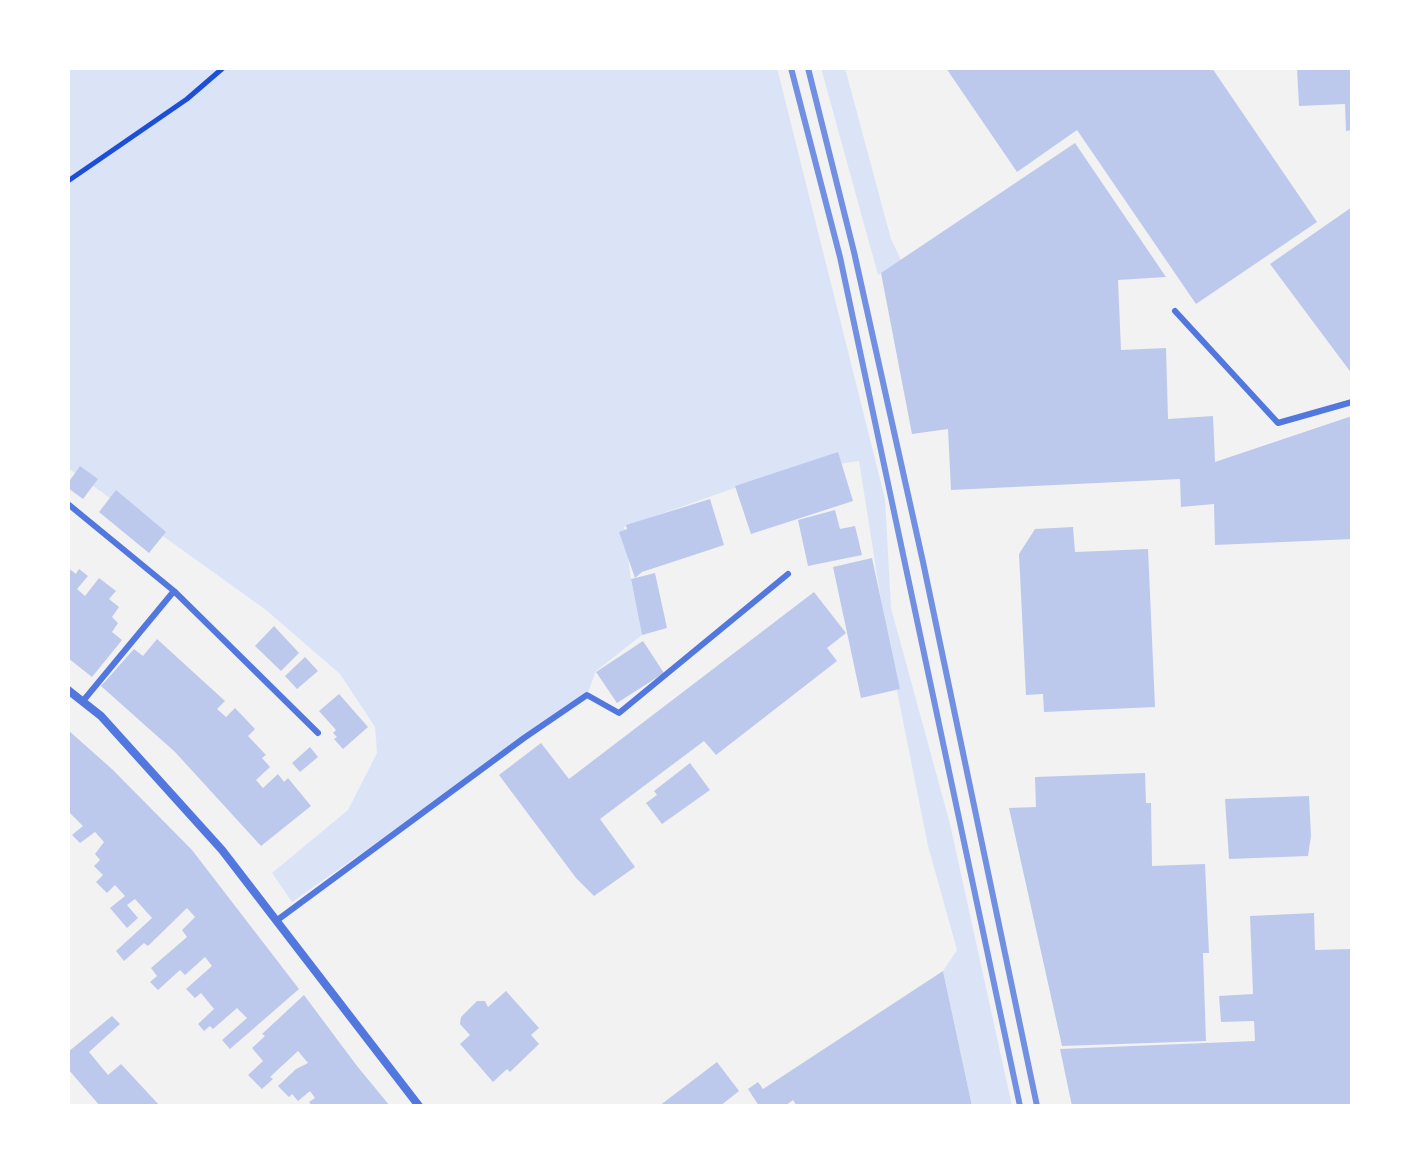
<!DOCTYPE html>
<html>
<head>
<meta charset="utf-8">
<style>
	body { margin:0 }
	#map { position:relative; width:1420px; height:1174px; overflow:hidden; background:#f2f2f2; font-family:"Exo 2",sans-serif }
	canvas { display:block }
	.frame { position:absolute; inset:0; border:70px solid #fff; pointer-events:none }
</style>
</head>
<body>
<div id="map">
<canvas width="1420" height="1174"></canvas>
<div class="frame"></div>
</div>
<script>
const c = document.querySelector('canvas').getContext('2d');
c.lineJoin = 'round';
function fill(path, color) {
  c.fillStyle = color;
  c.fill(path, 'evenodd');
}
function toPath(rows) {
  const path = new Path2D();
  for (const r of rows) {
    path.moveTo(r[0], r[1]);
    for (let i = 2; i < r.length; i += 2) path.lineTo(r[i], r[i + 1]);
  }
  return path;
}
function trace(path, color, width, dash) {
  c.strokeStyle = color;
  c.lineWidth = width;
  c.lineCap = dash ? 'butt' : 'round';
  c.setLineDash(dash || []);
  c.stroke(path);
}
fill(toPath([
	[68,68,777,68,885,499,891,608,950,824,1012,1106,972,1106,943,971,957,950,928,846,889,651,859,461,777,473,624,527,631,579,642,635,596,671,587,695,292,902,272,873,348,810,377,753,375,727,340,674,266,610,68,468],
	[821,68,845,68,891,239,902,262,878,275]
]), '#dbe4f7');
fill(toPath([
	[946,68,1212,68,1317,222,1196,304,1077,130,1017,172],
	[1297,68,1352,68,1352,130,1346,131,1345,104,1299,106],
	[1075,143,1166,277,1118,280,1121,350,1166,348,1168,419,1213,416,1215,462,1352,416,1352,539,1215,545,1214,504,1181,507,1180,479,951,490,948,429,912,434,881,273],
	[1352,207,1352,374,1270,264],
	[838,452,853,501,751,534,735,486],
	[80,466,98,479,83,499,68,488,68,483],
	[116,490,166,532,149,553,99,512],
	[710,499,724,545,642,572,635,578,655,573,667,628,642,635,631,579,635,578,619,532,627,529,626,525],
	[835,510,840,529,855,526,862,555,808,566,798,520],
	[1073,527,1075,552,1148,549,1155,707,1044,712,1043,694,1026,695,1019,554,1035,529],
	[872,558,900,689,861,698,833,567],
	[68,568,76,574,79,569,88,576,77,589,85,596,99,578,116,591,109,599,119,607,112,617,118,623,112,632,122,640,92,677,68,658],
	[814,592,846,633,827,648,837,661,716,755,704,741,600,819,635,867,594,896,576,878,499,775,541,743,569,779],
	[274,626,299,653,281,671,255,646],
	[157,639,225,701,217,709,226,717,235,708,255,729,248,736,266,755,262,758,270,767,256,780,263,788,278,774,284,782,288,778,311,806,261,846,175,752,101,686,134,649,143,656],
	[643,641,664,673,617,703,596,672],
	[305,657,318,671,297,689,285,676],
	[339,694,368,727,343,749,334,739,337,737,333,733,336,730,319,711],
	[68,730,113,770,192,850,299,989,230,1049,222,1040,247,1018,237,1008,213,1029,210,1026,204,1031,198,1024,214,1009,201,993,195,998,186,989,212,966,205,957,185,975,180,970,158,990,150,982,157,976,151,968,187,937,182,930,195,917,187,908,148,946,144,943,124,961,116,951,152,918,135,899,127,905,138,918,127,928,110,908,125,896,115,885,107,893,96,882,103,875,94,866,100,860,95,854,104,842,95,832,80,843,72,835,83,826,68,811],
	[310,747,318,757,300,772,292,763],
	[690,763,710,790,662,824,646,803,657,795,654,791],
	[1145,773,1146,803,1151,803,1152,866,1205,864,1209,953,1203,953,1206,1041,1062,1046,1009,808,1036,807,1035,777],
	[1309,796,1311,836,1308,856,1229,859,1225,799],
	[1314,913,1315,950,1352,949,1352,1106,1072,1106,1060,1049,1255,1041,1254,1021,1221,1022,1219,996,1253,994,1250,916],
	[943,971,972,1106,797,1106,793,1100,785,1106,759,1106,748,1089,758,1082,763,1089],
	[506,991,539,1028,531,1035,539,1044,510,1072,507,1069,493,1082,460,1044,470,1035,460,1024,461,1017,477,1001,485,1001,488,1007],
	[304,995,357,1066,390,1106,312,1106,309,1102,315,1098,310,1091,298,1101,292,1094,289,1097,278,1086,296,1069,308,1063,298,1051,270,1077,273,1079,262,1089,248,1075,263,1061,252,1048,265,1036,262,1034],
	[112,1016,120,1024,89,1052,108,1075,121,1064,160,1106,100,1106,68,1069,68,1052],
	[717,1062,739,1091,720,1106,659,1106]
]), '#bdc9ec');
trace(toPath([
	[68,181,187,99,223,68]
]), '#1d4ed8', 5);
trace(toPath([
	[1175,311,1278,423,1352,402],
	[68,504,174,591,318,733],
	[83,701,174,591],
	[276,921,524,738,587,695,619,713,788,574]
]), '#5277de', 6);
trace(toPath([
	[68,690,101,716,222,850,419,1106]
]), '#5277de', 8);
trace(toPath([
	[791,68,840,257,1020,1106],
	[808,68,854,252,923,562,1037,1106]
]), '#7290e2', 6);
</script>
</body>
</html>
